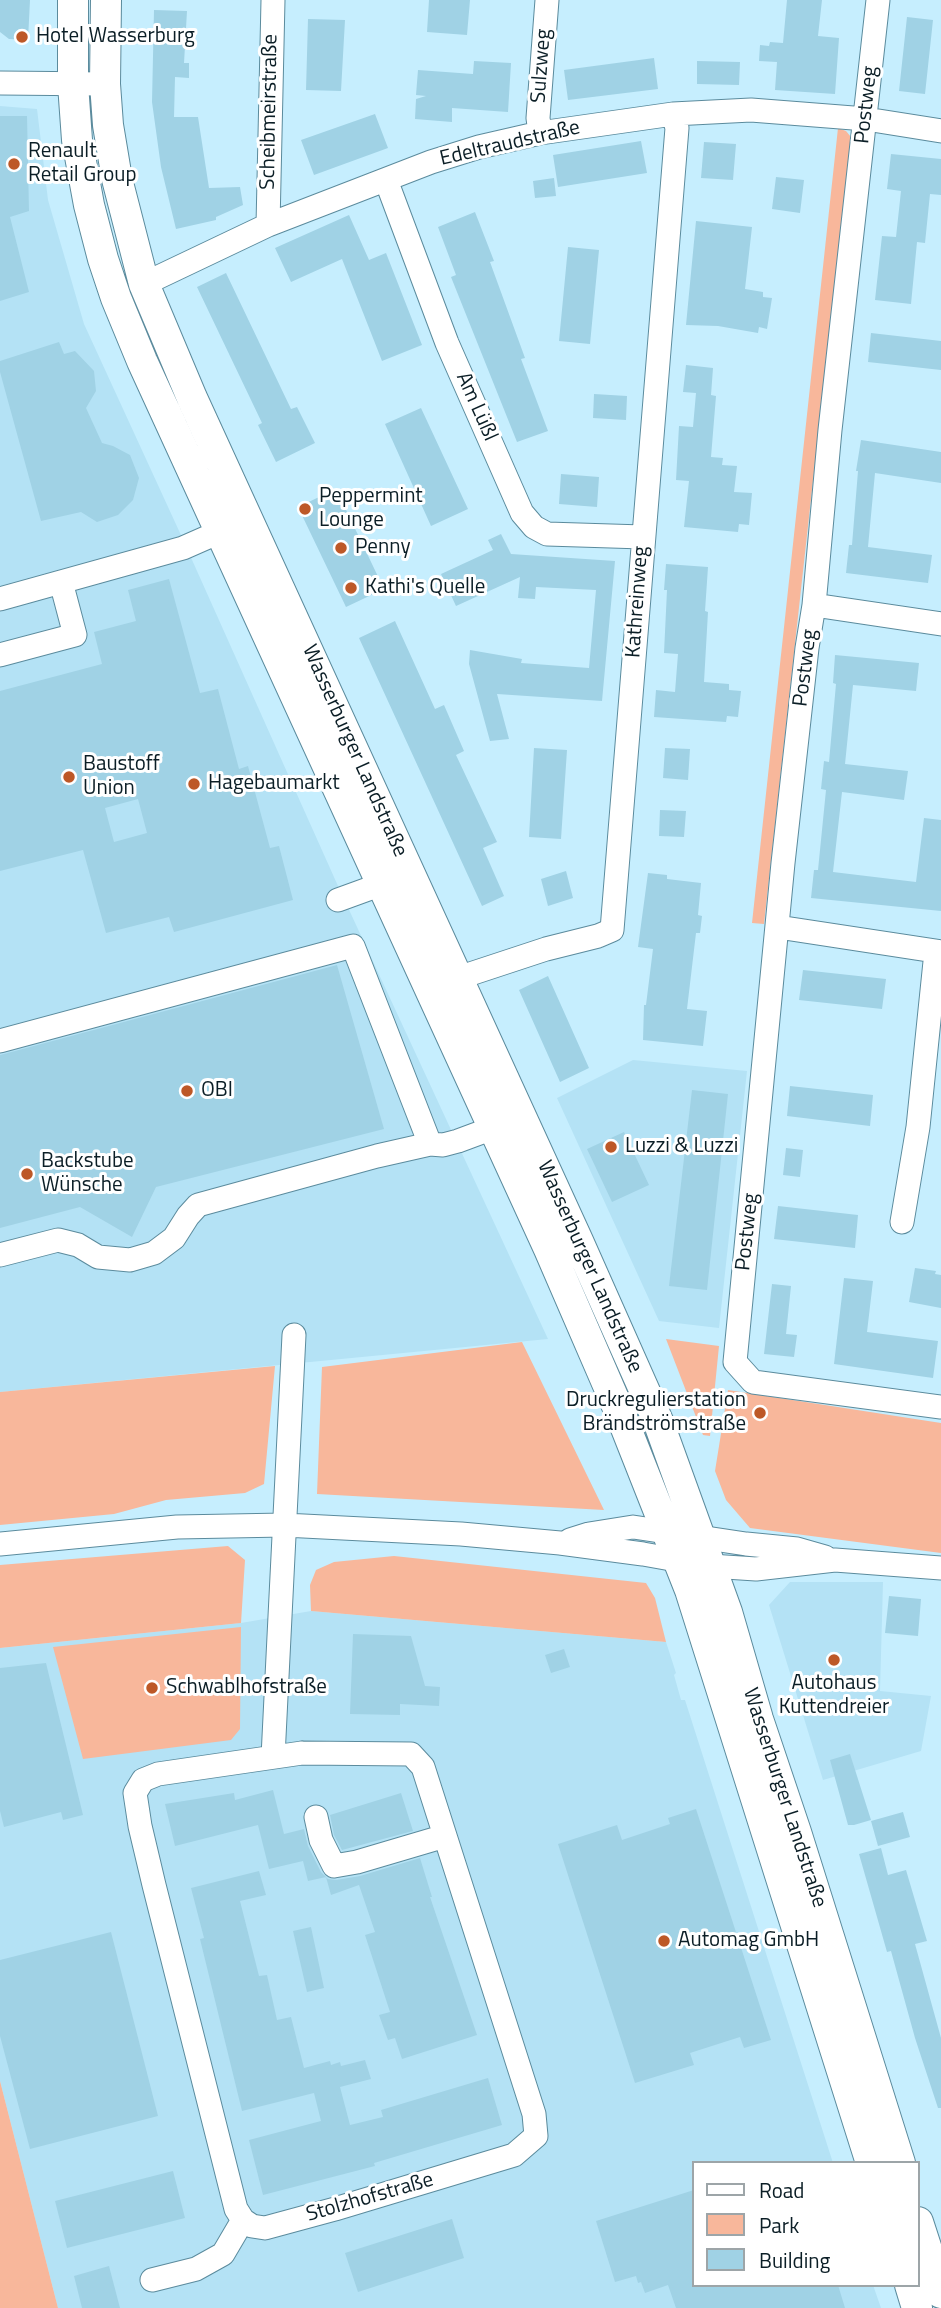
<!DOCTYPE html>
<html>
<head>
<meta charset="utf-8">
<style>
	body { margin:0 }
	#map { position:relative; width:941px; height:2308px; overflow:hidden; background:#c6eefe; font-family:"Titillium Web",sans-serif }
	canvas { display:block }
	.legend { position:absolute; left:692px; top:2161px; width:228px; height:126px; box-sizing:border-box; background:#fff; border:2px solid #9da5a8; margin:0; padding:9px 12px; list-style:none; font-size:21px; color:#0b1e26 }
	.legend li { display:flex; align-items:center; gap:14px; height:35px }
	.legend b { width:35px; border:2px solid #9da5a8 }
</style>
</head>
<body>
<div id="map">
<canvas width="941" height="2308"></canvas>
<ul class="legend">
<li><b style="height:9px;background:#fff"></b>Road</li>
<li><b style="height:19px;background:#f8b79b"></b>Park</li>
<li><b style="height:19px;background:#a0d2e5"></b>Building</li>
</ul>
</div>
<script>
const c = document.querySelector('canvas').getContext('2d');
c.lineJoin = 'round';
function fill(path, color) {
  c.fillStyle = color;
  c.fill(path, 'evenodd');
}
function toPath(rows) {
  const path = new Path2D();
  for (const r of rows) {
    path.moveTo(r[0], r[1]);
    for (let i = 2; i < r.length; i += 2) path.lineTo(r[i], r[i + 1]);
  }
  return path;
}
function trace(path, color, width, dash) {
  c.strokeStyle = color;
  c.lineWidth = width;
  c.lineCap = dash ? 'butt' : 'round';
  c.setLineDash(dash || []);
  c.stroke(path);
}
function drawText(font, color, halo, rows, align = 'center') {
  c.font = font + ' "Titillium Web",sans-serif';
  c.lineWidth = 6;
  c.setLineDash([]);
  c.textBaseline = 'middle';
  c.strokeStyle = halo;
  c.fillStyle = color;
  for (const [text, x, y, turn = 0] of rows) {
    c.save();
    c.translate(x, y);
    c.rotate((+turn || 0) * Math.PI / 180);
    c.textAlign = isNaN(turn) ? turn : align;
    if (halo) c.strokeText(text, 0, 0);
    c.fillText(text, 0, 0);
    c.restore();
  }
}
fill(toPath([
	[0,106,37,109,48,200,84,324,180,533,338,886,548,1339,0,1392],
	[633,1060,747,1071,719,1328,659,1321,557,1098],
	[790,1582,883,1582,880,1691,931,1696,921,1751,823,1780,769,1605],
	[311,1611,666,1642,676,1673,674,1675,681,1700,685,1700,833,2163,694,2163,694,2285,873,2285,881,2308,58,2308,0,2081,0,1648,241,1623]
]), '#b4e2f5');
fill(toPath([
	[838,128,846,131,851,137,764,924,752,923],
	[666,1339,719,1346,710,1436,703,1435],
	[522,1342,604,1510,317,1494,322,1367],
	[275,1366,264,1484,245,1493,166,1500,114,1514,0,1525,0,1392],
	[728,1390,941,1423,941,1553,750,1528,726,1500,715,1471],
	[228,1546,245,1560,241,1623,0,1648,0,1565],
	[394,1556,646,1583,655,1598,666,1642,311,1611,310,1585,316,1570,334,1562],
	[241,1627,240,1729,231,1740,83,1759,53,1647],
	[0,2081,58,2308,0,2308]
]), '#f8b79b');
fill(toPath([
	[0,0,30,0,28,40,9,39,0,32],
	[429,0,470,0,467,35,427,32],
	[787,0,822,0,818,36,839,38,835,94,775,90,777,62,759,61,760,45,769,46,770,42,783,43],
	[154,10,187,11,184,63,189,63,189,78,175,77,174,117,198,117,209,188,240,187,243,205,216,217,216,220,176,229,161,167,152,102],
	[907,17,933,20,925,94,899,91],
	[308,19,345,20,341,91,306,90],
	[654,58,658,89,568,100,564,70],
	[474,61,511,63,508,112,452,108,452,122,415,119,416,99,426,96,416,95,418,70,473,74],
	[697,61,740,62,739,85,697,84],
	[375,114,388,148,314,175,301,140],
	[0,116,27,116,29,211,10,217,29,292,0,301],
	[641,141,647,173,558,187,553,155],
	[704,142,736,144,733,180,701,178],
	[891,154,941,159,941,195,930,194,925,243,917,242,911,304,875,300,882,236,896,237,901,191,887,189],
	[776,177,804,180,800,213,772,209],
	[554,178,556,196,535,198,533,181],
	[475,212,494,261,490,262,525,358,521,359,548,431,517,442,451,277,456,275,438,227],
	[349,215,369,260,386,253,422,345,382,361,342,259,291,282,275,248],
	[696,221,752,227,745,289,763,292,763,297,772,298,767,329,759,327,758,333,718,326,686,325],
	[568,247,599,250,590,344,559,341],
	[226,273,291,409,297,407,315,443,276,462,258,425,262,423,197,287],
	[871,333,941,341,941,370,868,362],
	[59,342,64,354,75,351,94,371,96,391,86,408,102,443,113,446,130,455,139,478,133,500,118,515,97,522,81,512,41,521,0,372,0,361],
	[686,365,713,368,711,395,716,396,711,457,723,458,722,465,737,466,734,492,752,493,749,525,739,524,738,532,684,527,689,481,676,480,679,426,693,427,696,393,683,392],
	[594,394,627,396,626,420,593,418],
	[421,408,468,509,431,526,385,424],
	[861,440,941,452,941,483,875,473,868,547,932,555,928,583,846,573,849,545,852,545,858,471,856,471],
	[561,474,599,477,597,507,559,504],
	[336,489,384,589,346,607,298,507],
	[501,534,511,554,615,561,602,701,497,694,509,739,490,741,469,664,470,650,522,659,521,663,589,668,596,590,536,587,535,599,518,598,520,577,456,606,441,574,493,550,488,540],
	[666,564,708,567,705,611,708,612,704,682,729,684,729,690,741,691,738,717,727,716,726,722,654,717,656,690,675,692,678,654,664,653,667,590,664,590],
	[169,579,200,693,218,689,239,769,248,766,270,848,279,846,293,900,174,932,169,917,106,933,83,850,0,871,0,691,102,664,94,632,136,621,128,590],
	[138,799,147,833,114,842,105,808],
	[395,621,435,709,444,705,464,751,456,755,497,842,483,848,504,896,482,906,359,638],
	[835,655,919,663,916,691,853,685,845,764,908,771,904,800,842,792,833,872,916,882,924,818,941,820,941,911,811,898,814,870,818,870,826,790,821,789,824,761,829,762,836,684,833,683],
	[534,748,567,750,561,839,529,837],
	[665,748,690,749,688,780,663,778],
	[660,810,686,811,684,837,659,836],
	[566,871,573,898,548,906,541,879],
	[648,873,667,875,667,879,701,883,698,915,702,916,700,933,696,933,687,1009,707,1011,703,1046,643,1040,644,1005,646,1005,653,949,638,947],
	[337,965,384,1129,156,1187,132,1237,80,1207,0,1228,0,1055],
	[803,970,886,979,882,1009,799,1000],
	[548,976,589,1068,560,1082,519,990],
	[790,1086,873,1095,870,1126,787,1116],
	[692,1090,728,1094,707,1290,669,1286],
	[624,1132,649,1185,612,1202,587,1149],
	[786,1148,803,1150,800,1177,783,1175],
	[778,1206,858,1215,855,1248,774,1239],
	[915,1268,936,1271,935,1274,941,1275,941,1308,909,1302],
	[844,1278,873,1281,867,1332,938,1341,933,1378,834,1364],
	[772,1284,791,1286,786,1334,797,1335,794,1357,764,1354],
	[889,1596,921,1599,918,1636,885,1633],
	[353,1634,411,1636,425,1686,440,1687,439,1706,400,1704,400,1715,350,1714],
	[564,1649,570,1667,551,1673,545,1655],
	[46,1663,83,1815,63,1820,61,1812,4,1827,0,1811,0,1668],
	[850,1754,871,1820,854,1825,848,1825,830,1760],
	[273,1790,284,1834,304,1829,308,1846,321,1872,328,1879,336,1880,360,1876,420,1858,432,1897,430,1897,477,2035,402,2059,395,2038,388,2040,379,2015,390,2012,365,1935,375,1932,359,1885,331,1895,326,1877,308,1881,303,1861,269,1869,258,1825,175,1846,165,1804,234,1793,235,1800],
	[401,1793,413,1831,342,1850,334,1835,330,1815],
	[696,1809,771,2040,744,2048,740,2037,690,2053,694,2065,635,2083,558,1844,617,1825,622,1840,670,1824,668,1818],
	[903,1812,910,1837,878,1846,871,1821],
	[881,1848,888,1875,906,1870,927,1941,915,1944,941,2038,941,2108,938,2108,915,2038,891,1951,887,1952,859,1854],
	[259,1871,266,1895,240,1901,259,1976,267,1975,277,2020,291,2017,304,2068,330,2061,331,2065,340,2062,341,2066,365,2060,371,2079,340,2087,350,2125,383,2117,381,2110,488,2078,502,2125,374,2163,375,2166,263,2195,249,2140,321,2121,314,2093,242,2111,200,1939,204,1938,191,1888],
	[311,1927,324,1988,307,1992,293,1931],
	[111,1932,158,2116,30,2149,0,2036,0,1960],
	[173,2171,185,2218,67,2248,55,2201],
	[694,2190,694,2285,838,2285,845,2308,676,2308,668,2285,645,2293,641,2282,638,2283,636,2276,615,2282,596,2221],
	[452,2219,464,2258,358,2292,345,2253],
	[109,2266,120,2308,82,2308,74,2276]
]), '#a0d2e5');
const minor = toPath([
	[878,0,830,430,814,605,807,648,783,863,735,1362,753,1382,941,1407],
	[0,83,105,84],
	[540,133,538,118,547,0],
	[386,180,447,343,522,513,534,527,547,534,643,537],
	[268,225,273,0],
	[144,284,268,225,431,162,479,147,540,133,673,114,751,110,866,119,941,131],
	[0,599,183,548,233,526],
	[814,605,941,624],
	[0,655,75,635,61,582],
	[338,900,382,884],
	[778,927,941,952],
	[458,978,546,949,598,936,612,930,677,128,673,114],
	[0,1041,353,946,430,1144],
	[902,1222,918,1127,936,952],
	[0,1255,58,1240,78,1245,98,1257,130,1260,154,1253,174,1238,188,1216,198,1205,377,1156,430,1144,443,1145,458,1141,493,1128],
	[570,1540,589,1534,633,1527,746,1544,797,1549,825,1557],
	[0,1544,177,1527,284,1525,461,1534,560,1543,643,1554,710,1566,756,1569,835,1560,941,1568],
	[302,1753,411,1754,423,1767,534,2114,536,2136,514,2155,335,2209,265,2228,252,2226,243,2220,236,2209,154,1885,140,1826,135,1793,143,1780,158,1774,302,1753],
	[273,1757,294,1335],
	[316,1817,321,1840,334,1866,357,1862,445,1836],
	[152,2280,196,2269,223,2254,243,2220]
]);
const major = toPath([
	[73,0,73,84,77,140,89,205,103,259,116,298,142,361,549,1249,620,1413,690,1590,871,2163],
	[106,0,105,84,108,125,117,179,144,284,192,398,578,1241,658,1421,727,1612,758,1719,796,1832,900,2163],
	[918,2222,941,2293],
	[910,2285,917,2308]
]);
trace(minor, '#5b8b9d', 25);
trace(major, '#5b8b9d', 32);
trace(minor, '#fff', 23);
trace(major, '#fff', 30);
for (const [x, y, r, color] of [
	[22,37,7,"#bd5827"],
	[14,164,7,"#bd5827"],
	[305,509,7,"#bd5827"],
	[341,548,7,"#bd5827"],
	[351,588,7,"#bd5827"],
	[69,777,7,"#bd5827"],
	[194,784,7,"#bd5827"],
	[187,1091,7,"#bd5827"],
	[611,1147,7,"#bd5827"],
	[27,1174,7,"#bd5827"],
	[760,1413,7,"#bd5827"],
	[834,1660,7,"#bd5827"],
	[152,1688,7,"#bd5827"],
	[664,1941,7,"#bd5827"]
]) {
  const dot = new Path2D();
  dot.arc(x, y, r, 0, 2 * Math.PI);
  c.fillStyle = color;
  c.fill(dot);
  trace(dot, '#fff', 2.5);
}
drawText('21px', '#0b1e26', '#fff', [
	["Hotel Wasserburg",36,37],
	["Renault",28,152],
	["Retail Group",28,176],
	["Peppermint",319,497],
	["Lounge",319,521],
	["Penny",355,548],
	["Kathi's Quelle",365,588],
	["Baustoff",83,765],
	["Union",83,789],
	["Hagebaumarkt",208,784],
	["OBI",201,1091],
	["Luzzi & Luzzi",625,1147],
	["Backstube",41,1162],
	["Wünsche",41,1186],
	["Druckregulierstation",746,1401,"right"],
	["Brändströmstraße",746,1425,"right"],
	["Autohaus",834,1684,"center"],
	["Kuttendreier",834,1708,"center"],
	["Schwablhofstraße",166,1688],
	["Automag GmbH",678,1941]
], 'left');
drawText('21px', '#0b1e26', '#fff', [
	["Sulzweg",542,66,-86],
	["Postweg",867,105,-84],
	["Scheibmeirstraße",270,112,-89],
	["Edeltraudstraße",510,144,-13],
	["Am Lüßl",476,407,66],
	["Kathreinweg",638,602,-86],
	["Postweg",806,668,-83],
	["Wasserburger Landstraße",354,751,66],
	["Postweg",748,1232,-84],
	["Wasserburger Landstraße",589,1267,66],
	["Wasserburger Landstraße",784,1798,72],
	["Stolzhofstraße",370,2198,-16]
]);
</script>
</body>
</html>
